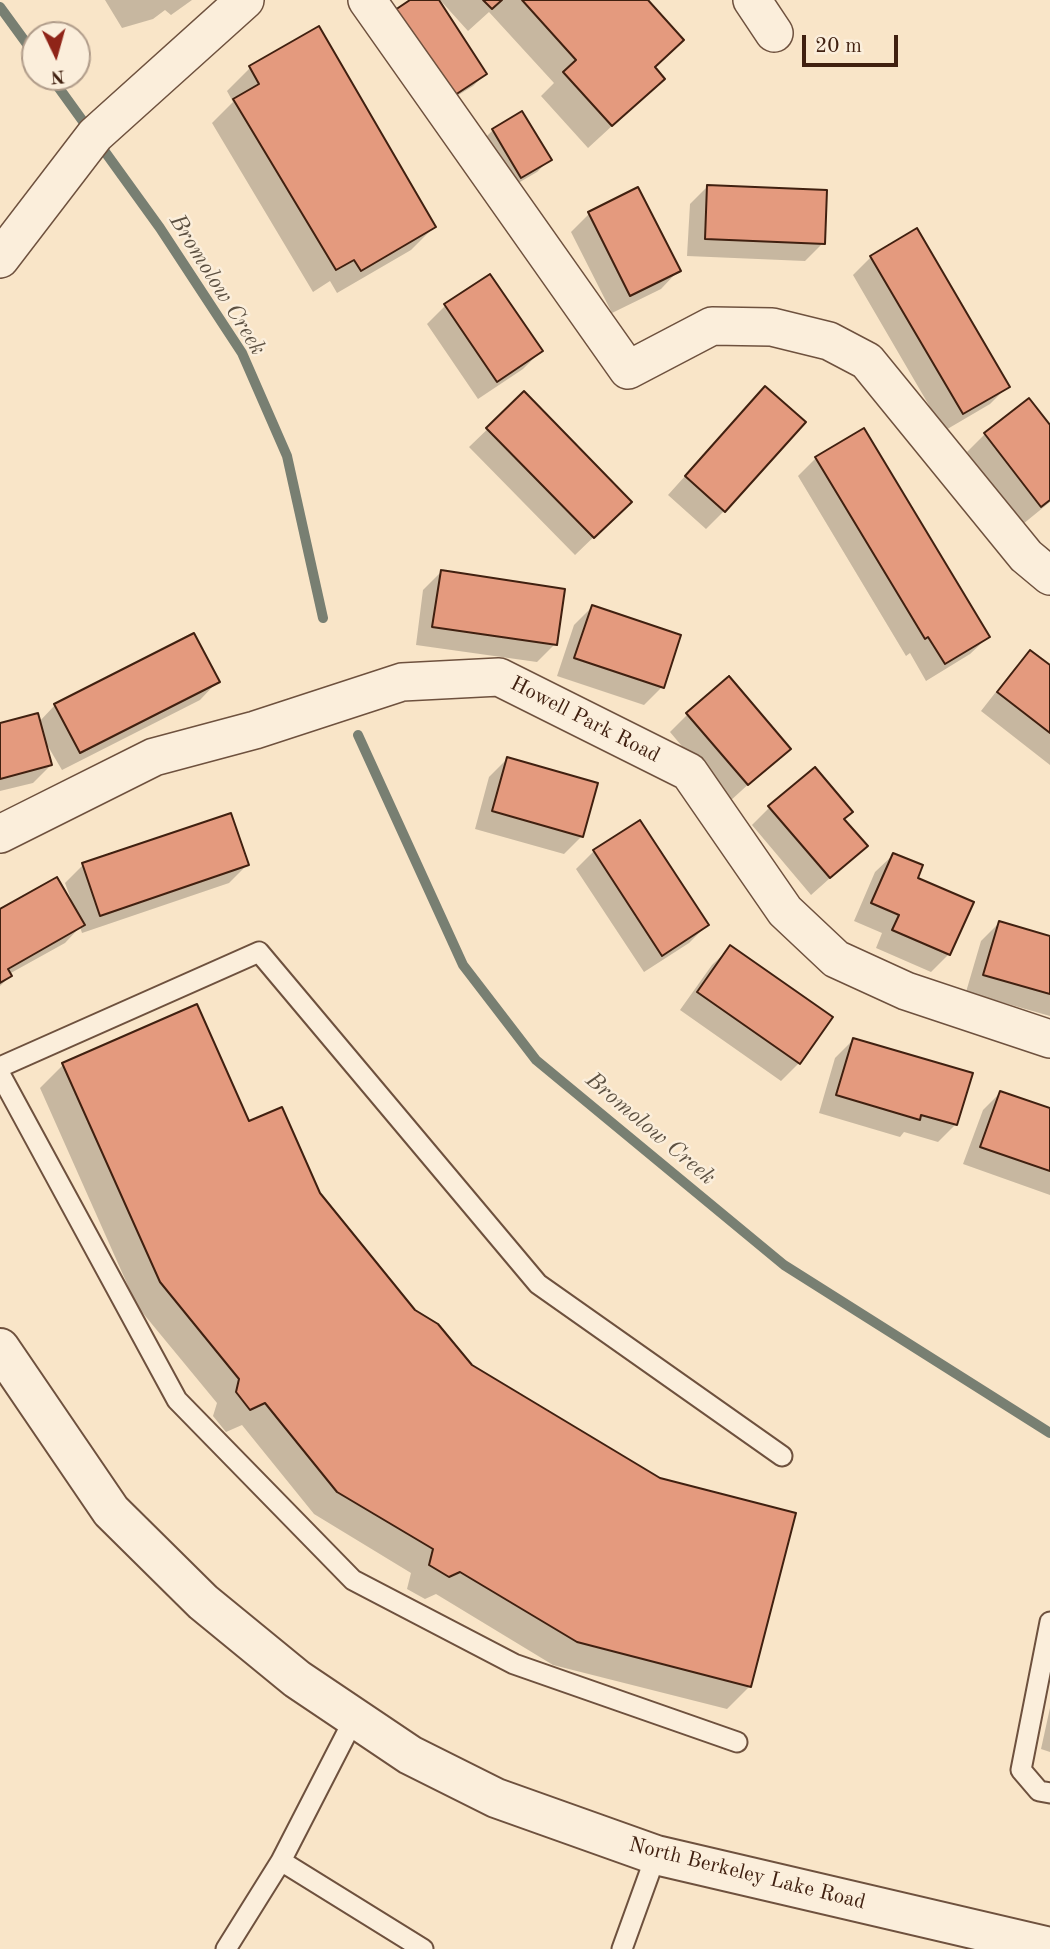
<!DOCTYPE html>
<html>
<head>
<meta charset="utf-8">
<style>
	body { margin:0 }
	#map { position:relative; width:1050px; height:1949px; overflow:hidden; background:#f9e5c8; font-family:"Old Standard TT",serif }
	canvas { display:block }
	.north { position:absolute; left:21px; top:21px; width:70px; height:70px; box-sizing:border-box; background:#fbeedb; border:2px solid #b09c8a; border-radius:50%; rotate:175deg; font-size:19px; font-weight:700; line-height:28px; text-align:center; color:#402010 }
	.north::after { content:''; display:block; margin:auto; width:24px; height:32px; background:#8f2418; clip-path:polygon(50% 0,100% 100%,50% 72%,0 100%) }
	.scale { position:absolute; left:802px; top:35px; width:96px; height:32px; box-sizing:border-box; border:4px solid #402010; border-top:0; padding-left:9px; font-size:21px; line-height:24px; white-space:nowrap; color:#402010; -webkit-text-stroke:5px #fbeedb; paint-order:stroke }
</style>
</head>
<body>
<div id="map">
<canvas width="1050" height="1949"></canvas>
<div class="north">N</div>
<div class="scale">20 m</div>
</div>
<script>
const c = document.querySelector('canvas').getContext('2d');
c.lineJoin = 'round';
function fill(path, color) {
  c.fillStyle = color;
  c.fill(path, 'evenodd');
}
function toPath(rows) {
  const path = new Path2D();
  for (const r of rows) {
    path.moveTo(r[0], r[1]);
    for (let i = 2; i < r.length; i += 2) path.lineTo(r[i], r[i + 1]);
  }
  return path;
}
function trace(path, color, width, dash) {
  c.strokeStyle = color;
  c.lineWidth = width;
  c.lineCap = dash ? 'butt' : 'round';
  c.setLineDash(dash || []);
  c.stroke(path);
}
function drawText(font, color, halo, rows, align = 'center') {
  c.font = font + ' "Old Standard TT",serif';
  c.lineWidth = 5;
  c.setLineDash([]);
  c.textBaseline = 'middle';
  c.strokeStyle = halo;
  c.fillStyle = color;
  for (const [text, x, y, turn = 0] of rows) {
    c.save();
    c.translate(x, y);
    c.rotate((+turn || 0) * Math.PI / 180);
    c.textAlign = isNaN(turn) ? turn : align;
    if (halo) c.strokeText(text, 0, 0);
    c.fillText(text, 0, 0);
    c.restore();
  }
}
fill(toPath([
	[105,0,192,0,171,15,165,10,153,19,122,28],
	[413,0,437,0,485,74,473,86,439,107],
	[440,0,646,0,653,68,663,79,588,148,541,96,554,83,489,12,468,31],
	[318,28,434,227,411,250,337,293,330,281,313,292,212,123,233,102,227,91,250,68],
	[493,130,549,160,537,172,508,189,481,142],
	[708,186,823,243,805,261,687,256,690,204],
	[589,214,678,271,661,289,612,313,571,232],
	[871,257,1008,386,990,404,944,431,853,275],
	[489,276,541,351,523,369,478,399,427,324,445,306],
	[524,394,630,502,575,555,469,447],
	[1029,400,1050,428,1050,502,1023,524,967,452,985,434],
	[748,406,724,511,706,529,668,495],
	[816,458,988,637,970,654,926,681,910,653,906,656,798,476],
	[441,572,555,644,537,662,416,645,423,590],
	[592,607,662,687,644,705,557,676,574,625],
	[1031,652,1050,668,1050,765,981,711,1013,670],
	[217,682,200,700,62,770,43,738,51,765,33,783,0,791,0,725,39,722,55,705],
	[688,714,788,748,729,802,670,732],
	[507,759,582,836,564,854,475,829,489,777],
	[770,807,843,819,866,846,811,895,752,825],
	[594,851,707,925,689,943,644,972,576,869],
	[893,855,915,879,949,954,931,972,876,948,882,933,854,921,875,872],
	[83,865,247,865,229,883,82,933,80,927,65,943,9,974,10,976,0,986,0,911,72,902,65,883],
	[999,923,1050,938,1050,1016,966,992,981,941],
	[730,948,799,1063,781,1081,680,1010,712,965],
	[853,1040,956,1124,938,1142,904,1132,900,1137,819,1113,835,1058],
	[63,1065,248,1124,318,1194,414,1311,750,1686,727,1709,553,1665,436,1594,425,1599,407,1589,411,1573,314,1514,242,1425,226,1432,213,1416,217,1403,137,1306,40,1088],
	[1000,1093,1050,1110,1050,1195,963,1164,983,1110],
	[1050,1708,1050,1752,1041,1749]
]), '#0003');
trace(toPath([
	[0,7,35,55],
	[51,77,160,228,242,353,287,456,323,618],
	[358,735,463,965,536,1060,784,1265,1050,1433]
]), '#787f72', 10);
const building = toPath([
	[410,0,439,0,487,74,452,97,395,10,410,0],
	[483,0,502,0,492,9,483,0],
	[522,0,648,0,684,40,655,67,665,79,612,126,563,72,576,60,522,0],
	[319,26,436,227,361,271,354,260,336,270,233,99,259,84,249,66,319,26],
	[522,111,552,160,521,178,492,129,522,111],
	[707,185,827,190,825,244,705,239,707,185],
	[638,187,681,271,630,296,588,212,638,187],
	[917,228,1010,387,963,414,870,256,917,228],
	[490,274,543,351,497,382,444,304,490,274],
	[765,386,806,422,725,512,685,476,765,386],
	[524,391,632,502,594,538,486,428,524,391],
	[1029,398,1050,425,1050,500,1041,507,984,433,1029,398],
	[864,428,990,637,945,664,928,637,925,639,815,457,864,428],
	[441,570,565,589,557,645,432,627,441,570],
	[592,605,681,635,664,688,574,658,592,605],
	[194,633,220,682,80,753,54,704,194,633],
	[1030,650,1050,665,1050,733,997,692,1030,650],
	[729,676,791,749,748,785,686,713,729,676],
	[38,713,52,765,0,779,0,723,38,713],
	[507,757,598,783,583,837,492,811,507,757],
	[815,767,853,812,844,819,868,846,830,878,768,806,815,767],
	[231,813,249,865,100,916,82,863,231,813],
	[640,820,709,925,662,956,593,850,640,820],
	[893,853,923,865,918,878,974,902,950,955,892,930,899,915,871,903,893,853],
	[57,877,85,925,8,969,12,976,0,983,0,909,57,877],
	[999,921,1050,936,1050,994,983,975,999,921],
	[730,945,833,1017,800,1064,697,992,730,945],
	[197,1004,249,1121,282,1107,320,1193,415,1310,438,1324,472,1365,660,1478,796,1513,751,1687,577,1642,460,1572,449,1577,429,1565,433,1549,337,1492,265,1403,250,1410,236,1392,239,1379,160,1282,62,1063,197,1004],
	[853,1038,973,1073,957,1125,921,1115,920,1120,836,1095,853,1038],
	[1000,1091,1050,1108,1050,1171,980,1147,1000,1091]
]);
fill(building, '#e49a7e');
trace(building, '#402010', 2);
const service = toPath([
	[0,1067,259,952,538,1284,782,1456],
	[0,1074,177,1400,353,1580,514,1664,737,1742],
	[1050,1622,1021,1770,1039,1791,1050,1793],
	[354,1719,281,1861,423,1949],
	[226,1949,281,1861],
	[622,1949,656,1855]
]);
const minor = toPath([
	[367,0,628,370,712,326,772,327,829,341,867,361,1026,556,1050,576],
	[752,0,774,33],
	[0,259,95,135,245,0],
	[0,834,154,757,255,730,402,682,499,677,689,772,785,911,836,959,906,991,1050,1039]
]);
const tertiary = toPath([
	[0,1348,111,1511,203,1602,297,1679,410,1755,496,1798,656,1855,1050,1947]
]);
trace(service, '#6e513e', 23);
trace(minor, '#6e513e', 40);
trace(tertiary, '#6e513e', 42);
trace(service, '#fbeedb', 19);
trace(minor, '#fbeedb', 37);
trace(tertiary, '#fbeedb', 38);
drawText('21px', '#402010', '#fbeedb', [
	["Howell Park Road",585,720,27],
	["North Berkeley Lake Road",747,1874,14]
]);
drawText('italic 23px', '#5c5041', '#fbeedb', [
	["Bromolow Creek",217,285,58],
	["Bromolow Creek",650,1129,40]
]);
</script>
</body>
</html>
